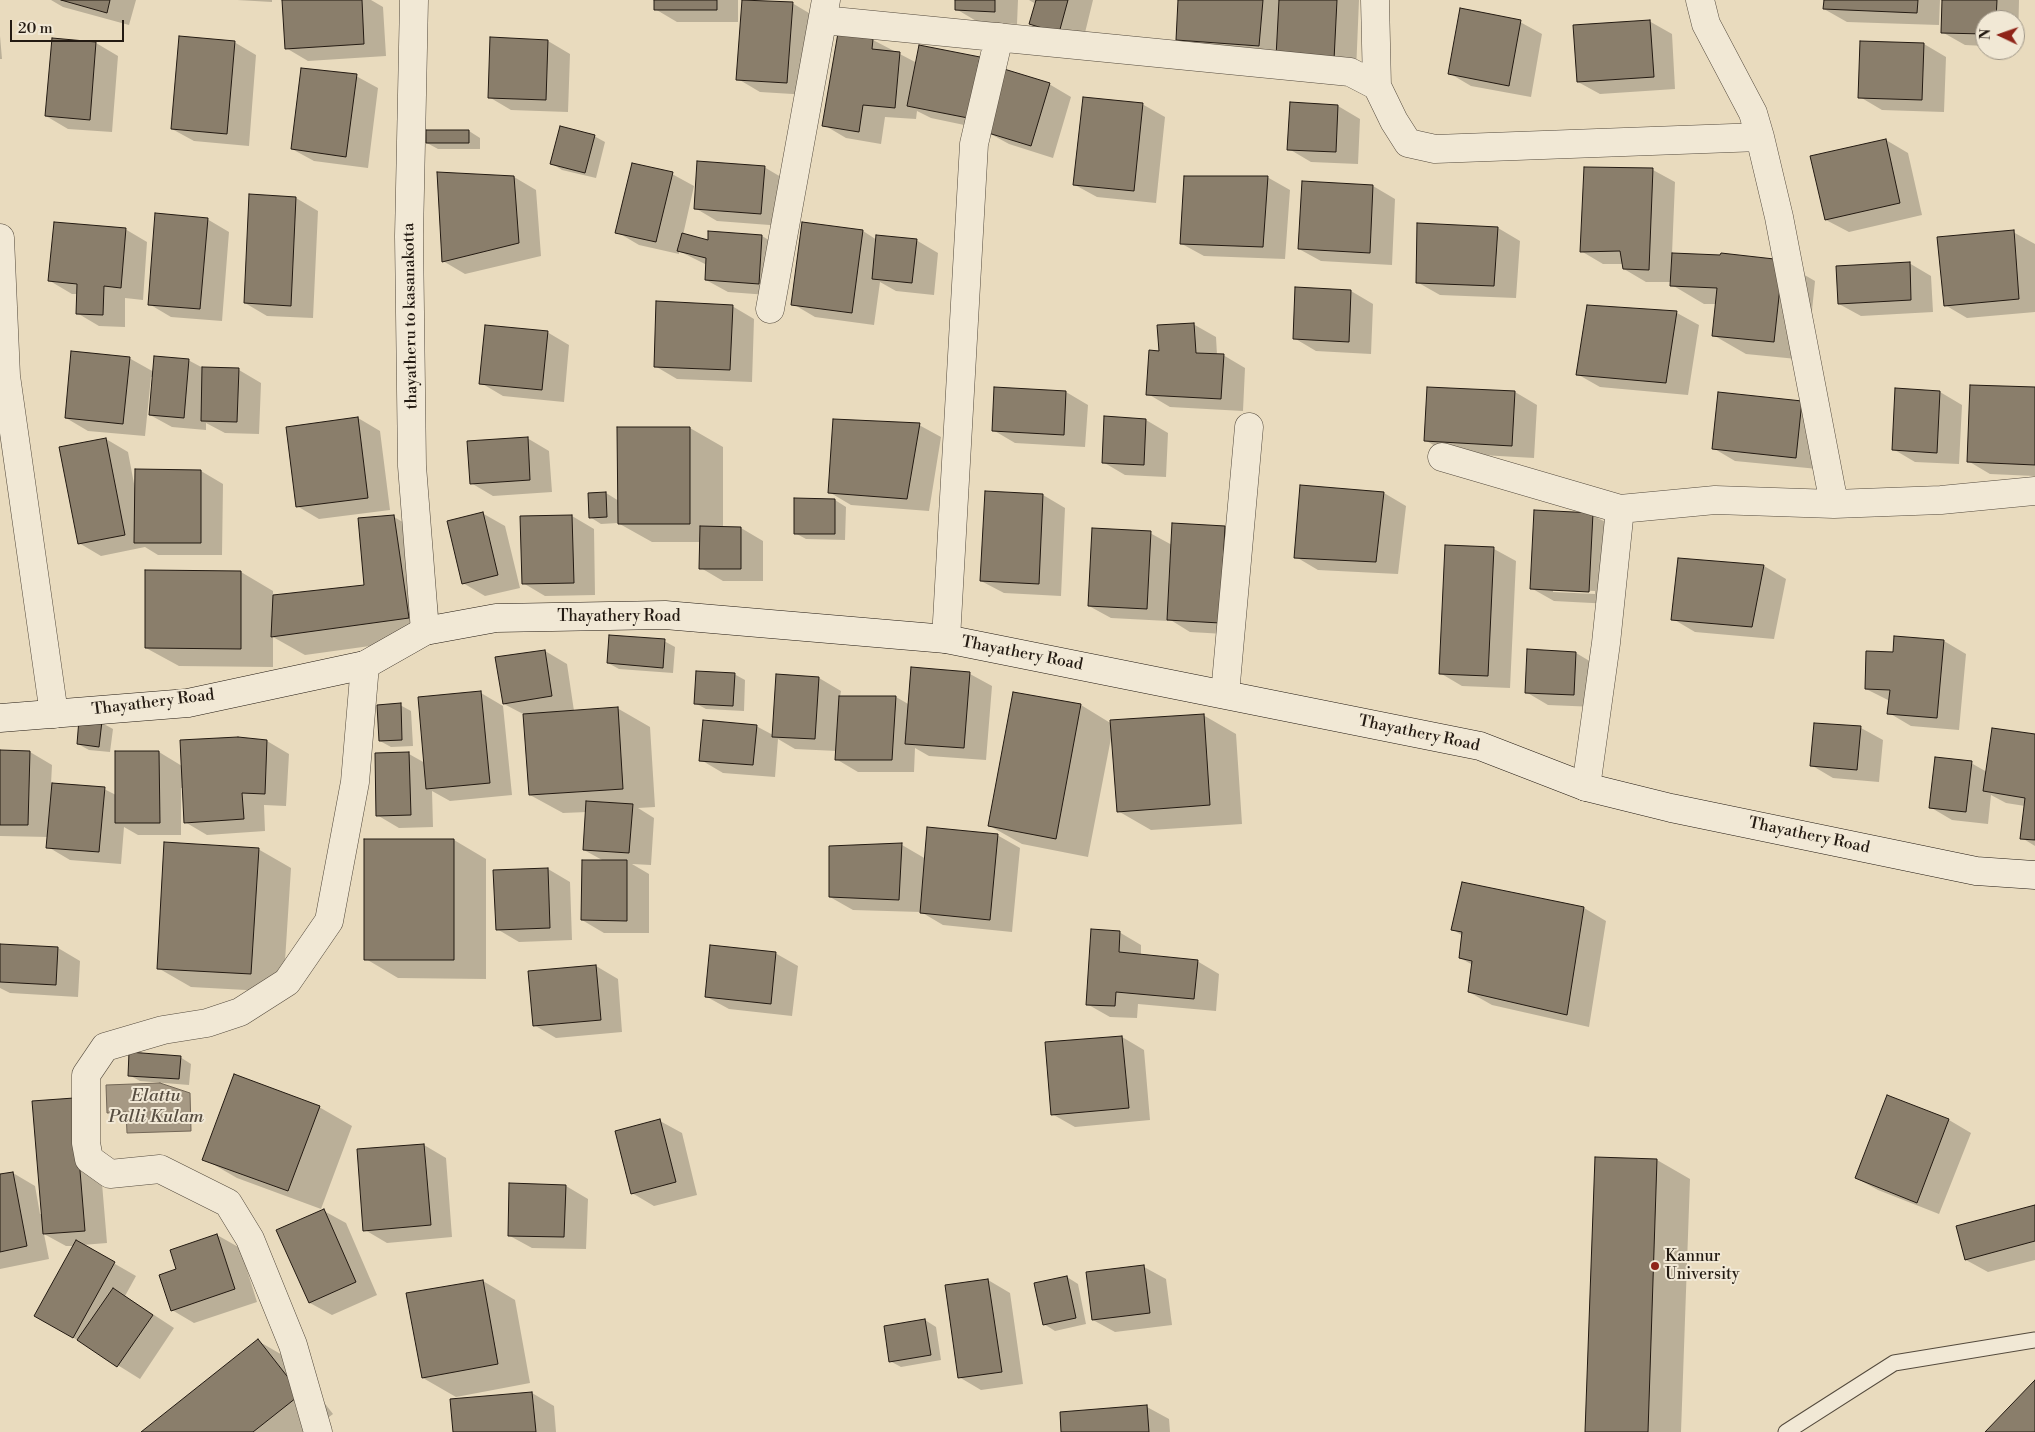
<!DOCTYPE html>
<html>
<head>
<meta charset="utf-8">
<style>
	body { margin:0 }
	#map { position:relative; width:2035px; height:1432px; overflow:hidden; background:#e9dbbe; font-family:"Libre Bodoni",serif }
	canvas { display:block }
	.north { position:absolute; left:1975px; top:10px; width:50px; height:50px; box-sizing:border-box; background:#f1e8d5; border:1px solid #9f9687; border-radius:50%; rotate:273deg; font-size:14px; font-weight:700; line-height:20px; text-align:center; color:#231a12 }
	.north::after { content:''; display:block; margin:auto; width:18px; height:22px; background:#8f2418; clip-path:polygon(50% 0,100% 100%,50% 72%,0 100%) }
	.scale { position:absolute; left:10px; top:20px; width:114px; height:22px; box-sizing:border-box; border:2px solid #231a12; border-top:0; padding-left:6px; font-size:15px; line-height:18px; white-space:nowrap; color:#231a12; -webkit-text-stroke:4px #f1e8d5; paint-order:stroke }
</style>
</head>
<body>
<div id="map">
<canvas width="2035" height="1432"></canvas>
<div class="north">N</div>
<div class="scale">20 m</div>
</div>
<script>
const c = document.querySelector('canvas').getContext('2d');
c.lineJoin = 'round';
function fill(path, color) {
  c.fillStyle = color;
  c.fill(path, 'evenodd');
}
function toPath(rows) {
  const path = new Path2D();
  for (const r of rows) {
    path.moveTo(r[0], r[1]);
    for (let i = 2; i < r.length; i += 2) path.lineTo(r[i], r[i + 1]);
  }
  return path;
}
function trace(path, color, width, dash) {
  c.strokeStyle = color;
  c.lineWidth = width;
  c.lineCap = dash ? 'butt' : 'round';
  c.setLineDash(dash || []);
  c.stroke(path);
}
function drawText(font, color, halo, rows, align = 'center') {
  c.font = font + ' "Libre Bodoni",serif';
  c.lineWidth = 4;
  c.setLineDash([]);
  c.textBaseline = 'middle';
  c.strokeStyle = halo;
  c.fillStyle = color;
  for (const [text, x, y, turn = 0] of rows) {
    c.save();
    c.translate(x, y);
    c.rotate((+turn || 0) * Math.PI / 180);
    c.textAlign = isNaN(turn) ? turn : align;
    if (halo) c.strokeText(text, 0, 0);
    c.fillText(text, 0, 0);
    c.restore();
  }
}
const water = toPath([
	[160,1083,190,1093,191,1131,127,1133,126,1112,107,1113,106,1085,160,1083]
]);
fill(water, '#a69984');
trace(water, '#726656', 1);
fill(toPath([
	[51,0,136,0,129,25,63,7],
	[237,0,272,0,272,2],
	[283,0,371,0,383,7,386,56,308,61,286,48],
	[655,0,738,0,738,22,677,22,655,9],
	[956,0,1018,0,1017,24,978,22,956,9],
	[1029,0,1093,0,1082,45,1052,37,1030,24,1036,4],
	[1179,0,1359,0,1356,72,1199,52,1177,40],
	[1825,0,1940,0,1939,25,1847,22,1824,9],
	[1943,0,2019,0,2018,47,2015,47,2015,20,1985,20,1985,46,1965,45,1942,32],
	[792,3,814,16,809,95,760,92,738,79],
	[1649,21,1672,34,1675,89,1600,94,1578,82],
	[1520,22,1542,34,1531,97,1471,86,1449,73],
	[839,35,873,40,917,63,979,58,1002,71,1049,84,1071,97,1053,158,1009,144,987,132,988,130,931,118,917,111,916,119,885,117,881,144,846,138,824,125],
	[0,36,2,59,0,59],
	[492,39,548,41,570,54,568,112,511,110,489,97],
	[53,40,96,43,118,56,112,132,68,129,46,116],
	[234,42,256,55,249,146,194,141,172,129],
	[1924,44,1946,57,1944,112,1882,110,1860,97],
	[356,76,378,88,368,168,314,161,292,149],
	[1291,103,1338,106,1360,119,1358,164,1311,162,1289,149],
	[1142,104,1165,117,1156,203,1097,197,1075,185],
	[469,131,480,138,480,149,438,149,427,143],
	[594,136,605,142,596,178,562,170,551,163],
	[1886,140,1908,153,1922,215,1849,232,1826,220],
	[764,167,786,180,783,226,717,221,695,208],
	[1653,170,1675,182,1672,254,1782,262,1815,281,1807,360,1746,354,1713,335,1717,304,1704,304,1672,285,1672,282,1646,282,1624,269,1623,264,1603,264,1581,251],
	[672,174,694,186,683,235,709,241,762,236,784,249,781,296,728,292,706,280,707,265,679,251,679,254,639,245,617,232],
	[514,177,536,190,541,256,465,274,443,261],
	[1267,177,1290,190,1285,259,1204,256,1182,244],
	[1303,182,1373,186,1395,199,1392,265,1321,261,1299,249],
	[250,196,296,198,318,211,313,318,267,316,245,303],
	[207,219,229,232,222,321,171,317,149,304],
	[803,223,863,231,877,240,916,240,938,253,934,295,896,291,880,282,874,325,815,317,793,304],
	[1498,228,1520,241,1516,298,1440,295,1417,282],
	[125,229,147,242,143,300,125,298,125,327,99,326,77,313,78,294,72,294,50,281],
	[2013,232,2035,244,2035,312,1967,318,1945,305],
	[1909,263,1931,276,1933,312,1861,316,1839,304],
	[1297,288,1351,291,1373,304,1371,354,1316,351,1294,338],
	[732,306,754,319,752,382,677,379,655,366],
	[1588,306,1677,313,1699,325,1688,395,1600,387,1577,374],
	[1193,324,1216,337,1217,355,1223,355,1245,368,1243,411,1170,407,1148,394,1160,352],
	[547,332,569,345,564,402,503,396,481,383],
	[129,358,154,372,188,360,203,368,239,370,261,383,259,434,225,433,206,423,206,430,172,427,150,415,153,377,151,377,145,436,88,431,66,418],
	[1428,388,1515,392,1537,405,1534,458,1447,453,1425,440],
	[2035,389,2035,476,1990,474,1968,461],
	[1066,392,1088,405,1085,447,1015,443,993,430],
	[1940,392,1962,405,1959,464,1915,462,1893,449],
	[1802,402,1818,469,1735,461,1713,448],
	[358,418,380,431,390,510,319,519,297,506],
	[1105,418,1146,420,1168,433,1166,477,1125,475,1103,462],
	[919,425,941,437,929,511,851,505,829,492],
	[690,428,723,447,723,527,741,528,763,541,763,581,723,581,701,568,701,542,652,542,618,523,601,524,590,517,606,493,619,501],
	[527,438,549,451,552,492,493,496,471,483],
	[106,439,128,452,135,489,136,471,201,471,223,484,222,555,158,555,145,547,101,556,79,543],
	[1301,486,1384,493,1406,506,1398,574,1318,570,1296,557],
	[986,492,1043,495,1065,508,1061,596,1004,593,981,581],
	[796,500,835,500,846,507,845,540,806,539,795,533],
	[482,513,505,526,520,588,485,596,463,583],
	[1592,515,1615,527,1611,604,1554,601,1531,588],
	[1553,589,1595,591,1595,594,1553,592],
	[572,516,594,529,595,595,545,596,523,583],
	[394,517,427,536,442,636,305,655,273,637,273,667,179,666,146,648,241,572,273,591,273,597,365,586],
	[1224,527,1247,540,1242,635,1190,632,1169,619,1168,621,1111,618,1089,606,1150,533,1172,545],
	[1447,546,1494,549,1516,561,1510,688,1462,686,1440,673],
	[1679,559,1764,566,1786,579,1774,639,1695,632,1673,619],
	[664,641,675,647,673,673,619,669,608,663],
	[1944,641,1966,654,1959,730,1911,726,1889,713,1890,701,1866,689,1894,654],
	[545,651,567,664,574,711,617,708,650,727,655,807,638,808,654,818,651,865,632,864,649,874,649,933,604,933,582,920,604,861,584,850,587,812,563,813,530,795,525,715,504,704],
	[1576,653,1598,666,1596,707,1548,705,1526,692],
	[912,669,970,674,992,686,986,760,929,756,915,748,914,772,858,772,836,759,837,751,795,749,778,739,775,777,723,773,701,760,756,726,773,735,819,678,841,691,840,697,896,697,910,705],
	[734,674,745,680,744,711,706,709,695,703],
	[481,693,503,706,512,795,450,801,432,791,433,827,399,828,377,815,376,754,409,754,425,763],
	[400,705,411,711,413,746,391,747,380,741],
	[1081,705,1112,724,1203,715,1236,734,1242,824,1151,830,1118,811,1112,733,1088,857,1022,844,990,826],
	[102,723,113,729,110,752,89,750,78,744],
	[1815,724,1861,728,1883,740,1879,782,1833,778,1811,765],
	[2035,735,2035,846,2022,838,2025,806,2006,803,1991,795,1988,824,1952,820,1930,807,1971,763,1987,772],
	[238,738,267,741,289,754,286,806,264,805,265,831,207,835,185,822,183,788,181,788,181,835,138,835,124,827,121,864,70,860,48,847,49,837,0,836,0,751,30,752,52,765,51,784,104,789,116,795,116,752,159,752,182,766],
	[997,835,1020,848,1012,932,943,925,921,912,853,910,830,897,902,845,926,859],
	[454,840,486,859,486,979,398,978,366,959],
	[258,849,291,868,283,992,191,987,158,968],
	[548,869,570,882,572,940,519,942,497,929],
	[1584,908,1606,921,1589,1027,1492,1005,1469,992,1473,965,1460,958,1463,936,1452,929],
	[1119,932,1141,945,1141,956,1197,961,1219,974,1216,1011,1138,1004,1137,1018,1110,1017,1087,1004],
	[0,945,58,948,80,961,78,997,10,993,0,988],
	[775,953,798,966,792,1016,729,1009,707,997],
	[596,966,618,979,622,1032,556,1038,534,1025],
	[1122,1037,1144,1050,1150,1120,1075,1127,1052,1114],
	[180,1057,191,1064,189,1085,140,1081,129,1075],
	[1888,1096,1949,1120,1971,1133,1939,1214,1878,1190,1856,1178],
	[319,1107,352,1126,321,1209,237,1178,204,1159],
	[96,1112,107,1243,82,1245,136,1276,125,1296,174,1328,140,1379,84,1344,36,1316,74,1246,66,1246,44,1234,49,1259,0,1269,0,1176,13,1173,35,1186,40,1214,42,1214],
	[660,1121,682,1133,697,1195,654,1206,632,1193],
	[424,1145,446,1158,452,1237,387,1243,365,1230],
	[1596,1158,1657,1160,1690,1179,1681,1432,1586,1432],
	[566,1186,588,1199,586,1249,532,1248,510,1236],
	[2035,1206,2035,1260,1988,1272,1966,1260],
	[324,1211,346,1223,377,1295,332,1315,310,1303],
	[217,1235,240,1248,257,1302,194,1323,172,1310,177,1270],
	[1144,1267,1166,1279,1172,1325,1115,1332,1093,1320],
	[1067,1277,1078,1284,1086,1324,1055,1331,1044,1324],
	[988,1280,1010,1293,1023,1384,981,1390,959,1377],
	[483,1281,515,1300,530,1383,456,1397,423,1378],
	[925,1320,936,1327,941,1360,901,1367,890,1361],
	[258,1341,291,1360,333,1414,309,1432,143,1432],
	[532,1393,554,1406,556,1432,454,1432],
	[1147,1407,1169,1419,1170,1432,1062,1432]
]), '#0003');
const building = toPath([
	[61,0,110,0,107,13,61,0],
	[282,0,362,0,364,44,285,49,282,0],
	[654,0,717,0,717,10,654,10,654,0],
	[742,0,793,2,787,83,736,80,742,0],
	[955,0,995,0,995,12,955,10,955,0],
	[1036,0,1068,0,1059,33,1029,24,1036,0],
	[1178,0,1263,0,1259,46,1176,40,1178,0],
	[1279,0,1337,0,1334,60,1276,57,1279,0],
	[1824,0,1918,0,1917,13,1823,9,1824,0],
	[1942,0,1997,0,1996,20,1985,20,1985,34,1941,33,1942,0],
	[1460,8,1521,20,1509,86,1448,74,1460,8],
	[1650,20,1654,77,1577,82,1573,25,1650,20],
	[838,33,873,39,872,49,900,52,895,108,863,105,859,132,822,126,838,33],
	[179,36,235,41,227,134,171,129,179,36],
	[490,37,548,40,546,100,488,98,490,37],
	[52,38,96,42,90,120,45,116,52,38],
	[1860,41,1924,43,1922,100,1858,98,1860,41],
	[919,45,980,57,968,118,907,106,919,45],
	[301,68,357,74,346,157,291,149,301,68],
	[1004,69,1050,83,1031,146,985,132,1004,69],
	[1083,97,1143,103,1134,191,1073,185,1083,97],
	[1290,102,1338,105,1336,152,1287,150,1290,102],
	[560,126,595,135,585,173,550,164,560,126],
	[426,130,469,130,469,143,426,143,426,130],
	[1886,139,1900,203,1825,220,1810,156,1886,139],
	[697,161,765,166,761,214,694,209,697,161],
	[632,163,673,172,656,242,615,233,632,163],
	[1584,167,1653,168,1649,270,1623,269,1620,251,1580,252,1584,167],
	[437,172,514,176,519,243,442,262,437,172],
	[1184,176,1268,176,1263,247,1180,244,1184,176],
	[1302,181,1373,185,1370,253,1298,249,1302,181],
	[249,194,296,197,291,306,244,303,249,194],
	[155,213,208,218,200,309,148,305,155,213],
	[54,222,126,228,121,288,104,286,103,315,76,314,77,284,48,281,54,222],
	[802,222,863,230,852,313,791,305,802,222],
	[1417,223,1498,227,1494,286,1416,283,1417,223],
	[2014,230,2019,299,1944,306,1937,237,2014,230],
	[708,231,762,235,759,284,705,280,706,258,677,251,682,233,708,240,708,231],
	[876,235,917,239,912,283,872,279,876,235],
	[1672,253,1720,255,1721,253,1783,260,1774,342,1712,336,1717,288,1670,286,1672,253],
	[1910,262,1911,300,1838,304,1836,266,1910,262],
	[1295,287,1351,290,1349,342,1293,339,1295,287],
	[656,301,733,305,730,370,654,367,656,301],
	[1587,305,1677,311,1666,383,1576,375,1587,305],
	[1194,323,1196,353,1224,354,1221,399,1146,395,1149,350,1159,351,1157,325,1194,323],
	[485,325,548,331,542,390,479,384,485,325],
	[71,351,130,357,123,424,65,418,71,351],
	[154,356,189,359,184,418,149,415,154,356],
	[202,367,239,368,237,422,201,421,202,367],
	[1970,385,2035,387,2035,465,1967,462,1970,385],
	[994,387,1066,391,1064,435,992,431,994,387],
	[1427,387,1515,391,1512,446,1424,441,1427,387],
	[1895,388,1940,391,1937,453,1892,450,1895,388],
	[1718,392,1802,401,1796,458,1712,449,1718,392],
	[1104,416,1146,419,1144,465,1102,463,1104,416],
	[358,417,368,498,296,507,286,427,358,417],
	[833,419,920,423,907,499,828,493,833,419],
	[617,427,690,427,690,524,618,524,617,427],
	[528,437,530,480,470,484,467,441,528,437],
	[106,438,125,535,78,544,59,447,106,438],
	[135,469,201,470,201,543,134,543,135,469],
	[1300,485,1384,492,1376,562,1294,558,1300,485],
	[985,491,1043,494,1039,584,980,581,985,491],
	[606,492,607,517,589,518,588,493,606,492],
	[794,498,835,499,835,534,794,534,794,498],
	[1534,510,1593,513,1589,592,1530,589,1534,510],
	[483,512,498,575,462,584,447,521,483,512],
	[394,515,409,618,271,637,273,595,364,585,358,518,394,515],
	[572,515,574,583,522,584,520,516,572,515],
	[1172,523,1225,526,1220,623,1167,620,1172,523],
	[700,526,741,527,741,569,699,569,700,526],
	[1092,528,1151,531,1147,609,1088,606,1092,528],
	[1445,545,1494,547,1488,676,1439,674,1445,545],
	[1678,558,1764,565,1752,627,1671,620,1678,558],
	[145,570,241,571,241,649,145,648,145,570],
	[609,635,665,639,663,668,607,663,609,635],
	[1894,636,1944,640,1937,718,1887,714,1890,690,1865,689,1866,651,1893,652,1894,636],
	[1527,649,1576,652,1574,695,1525,693,1527,649],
	[545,650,552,696,503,704,495,657,545,650],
	[911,667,970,672,964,748,905,744,911,667],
	[696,671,735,673,733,706,694,704,696,671],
	[776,674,819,677,815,739,772,737,776,674],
	[481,691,490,783,426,789,418,697,481,691],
	[1013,692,1081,704,1056,839,988,826,1013,692],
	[839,696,896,696,892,760,835,760,839,696],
	[401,703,402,740,379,741,377,705,401,703],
	[618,707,623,789,529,795,523,714,618,707],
	[1204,714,1210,805,1117,812,1110,720,1204,714],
	[79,719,102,721,99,747,77,744,79,719],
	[703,720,757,725,753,765,699,761,703,720],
	[1814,723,1861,726,1857,770,1810,766,1814,723],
	[1992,728,2035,734,2035,840,2020,839,2025,798,1983,791,1992,728],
	[238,737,267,740,265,794,242,793,244,819,184,823,180,740,238,737],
	[0,750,30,751,28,825,0,825,0,750],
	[115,751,159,751,160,823,115,823,115,751],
	[409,752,411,815,376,816,375,753,409,752],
	[1935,757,1972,761,1966,812,1929,808,1935,757],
	[52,783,105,787,99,852,46,848,52,783],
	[586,801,633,804,629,853,583,850,586,801],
	[927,827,998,834,990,920,920,913,927,827],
	[364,839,454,839,454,960,364,960,364,839],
	[164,842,259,848,251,974,157,969,164,842],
	[902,843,899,900,829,897,829,846,902,843],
	[582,860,627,860,627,921,581,920,582,860],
	[548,868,550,928,496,930,493,870,548,868],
	[1462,882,1584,907,1567,1015,1468,992,1472,961,1459,958,1462,932,1451,930,1462,882],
	[1091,929,1120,931,1119,952,1198,960,1194,999,1116,992,1115,1006,1086,1005,1091,929],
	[0,944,58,947,56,985,0,982,0,944],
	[710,945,776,952,771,1004,705,997,710,945],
	[596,965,601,1020,533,1026,528,971,596,965],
	[1122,1036,1129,1108,1051,1115,1045,1042,1122,1036],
	[129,1052,181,1056,179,1079,128,1076,129,1052],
	[234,1074,320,1106,288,1191,202,1160,234,1074],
	[1887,1095,1949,1119,1917,1203,1855,1178,1887,1095],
	[74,1098,85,1231,43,1234,32,1101,74,1098],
	[660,1119,676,1182,631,1194,615,1131,660,1119],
	[424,1144,431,1225,363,1231,357,1149,424,1144],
	[1595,1157,1657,1159,1648,1432,1585,1432,1595,1157],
	[13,1172,27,1246,0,1252,0,1174,13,1172],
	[509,1183,566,1185,564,1237,508,1236,509,1183],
	[2035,1205,2035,1241,1965,1260,1956,1226,2035,1205],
	[324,1209,356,1282,309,1303,276,1230,324,1209],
	[217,1234,235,1289,171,1311,159,1275,176,1269,170,1250,217,1234],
	[76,1240,115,1262,73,1338,34,1316,76,1240],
	[1144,1265,1150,1313,1092,1320,1086,1272,1144,1265],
	[1067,1276,1076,1318,1043,1325,1034,1283,1067,1276],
	[988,1279,1002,1372,958,1378,945,1285,988,1279],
	[483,1280,498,1364,422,1378,406,1293,483,1280],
	[113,1288,153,1315,117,1367,77,1340,113,1288],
	[925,1319,931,1355,889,1362,884,1326,925,1319],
	[258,1339,301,1394,253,1432,141,1432,258,1339],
	[2035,1380,2035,1432,1985,1432,2035,1380],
	[532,1392,536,1432,453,1432,450,1399,532,1392],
	[1147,1405,1149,1432,1061,1432,1060,1412,1147,1405]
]);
fill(building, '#8a7e6b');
trace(building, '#231a12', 1);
const lane = toPath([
	[1786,1432,1894,1363,2035,1340]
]);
const street = toPath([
	[414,0,409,236,412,466,425,631],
	[1375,0,1377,86],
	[1700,0,1706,24,1753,113,1760,137,1779,217,1834,504],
	[823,20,1350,72,1377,86,1394,121,1408,143,1435,149,1760,137],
	[0,238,6,376,54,714],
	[770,309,826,0],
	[1442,457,1620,509],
	[946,639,974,144,999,37],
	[1225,694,1249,427],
	[1586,787,1606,643,1620,509,1715,500,1834,504,1941,500,2035,491],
	[318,1432,293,1345,250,1239,228,1203,160,1169,110,1174,89,1159,86,1143,86,1075,105,1047,163,1030,207,1023,240,1012,287,982,329,921,355,782,365,665]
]);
const secondary = toPath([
	[0,718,188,703,365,665,425,631,496,618,665,615,946,639,1480,746,1586,787,1671,808,1976,871,2035,875]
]);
trace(lane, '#544a3d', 17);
trace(street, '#544a3d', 29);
trace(secondary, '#231a12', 29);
trace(lane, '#f1e8d5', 15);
trace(street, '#f1e8d5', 28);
trace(secondary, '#f1e8d5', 28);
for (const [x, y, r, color] of [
	[1655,1266,5,"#8f2418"]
]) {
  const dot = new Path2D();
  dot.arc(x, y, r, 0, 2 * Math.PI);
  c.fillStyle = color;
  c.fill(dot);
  trace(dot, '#f1e8d5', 2);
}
drawText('16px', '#231a12', '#f1e8d5', [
	["thayatheru to kasanakotta",411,316,-91],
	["Thayathery Road",619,617],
	["Thayathery Road",1022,654,11],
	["Thayathery Road",153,703,-7],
	["Thayathery Road",1419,734,12],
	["Thayathery Road",1809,836,12]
]);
drawText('16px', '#231a12', '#f1e8d5', [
	["Kannur",1665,1257],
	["University",1665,1275]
], 'left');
drawText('italic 18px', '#574d40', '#f1e8d5', [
	["Elattu",156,1097],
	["Palli Kulam",156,1118]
]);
</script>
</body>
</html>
